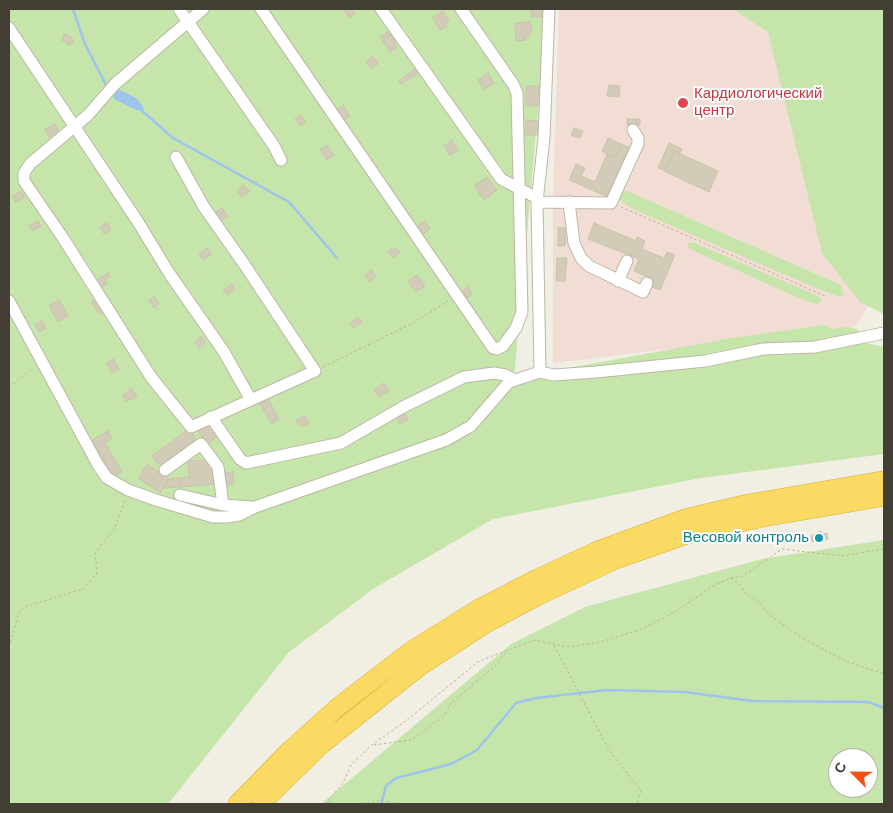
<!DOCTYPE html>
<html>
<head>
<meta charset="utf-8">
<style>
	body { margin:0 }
	#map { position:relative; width:893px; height:813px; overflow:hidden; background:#f1eee3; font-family:Helvetica,sans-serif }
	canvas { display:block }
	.frame { position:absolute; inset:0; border:10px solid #423e33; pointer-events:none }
	.north { position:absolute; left:828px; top:748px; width:50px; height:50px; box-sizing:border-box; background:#fff; border:1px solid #b3b2ad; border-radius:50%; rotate:293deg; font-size:14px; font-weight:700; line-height:20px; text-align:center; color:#423e33 }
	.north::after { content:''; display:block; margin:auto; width:18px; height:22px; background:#f65014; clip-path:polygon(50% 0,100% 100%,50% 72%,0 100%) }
</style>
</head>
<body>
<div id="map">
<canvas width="893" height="813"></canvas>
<div class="frame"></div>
<div class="north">С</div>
</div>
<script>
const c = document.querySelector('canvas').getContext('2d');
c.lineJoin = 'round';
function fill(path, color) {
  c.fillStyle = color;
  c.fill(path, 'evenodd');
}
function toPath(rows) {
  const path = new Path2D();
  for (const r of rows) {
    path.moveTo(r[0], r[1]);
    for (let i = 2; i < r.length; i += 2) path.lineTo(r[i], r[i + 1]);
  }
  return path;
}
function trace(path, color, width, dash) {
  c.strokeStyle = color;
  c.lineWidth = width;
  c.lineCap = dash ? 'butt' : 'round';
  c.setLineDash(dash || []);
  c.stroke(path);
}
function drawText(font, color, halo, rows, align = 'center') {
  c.font = font + ' Helvetica,sans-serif';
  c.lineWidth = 4;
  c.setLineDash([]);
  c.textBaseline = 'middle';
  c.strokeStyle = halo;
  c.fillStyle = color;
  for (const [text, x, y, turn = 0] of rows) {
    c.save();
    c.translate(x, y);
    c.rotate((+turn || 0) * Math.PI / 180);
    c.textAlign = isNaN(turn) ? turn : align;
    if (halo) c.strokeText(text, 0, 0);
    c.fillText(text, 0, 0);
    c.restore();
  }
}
fill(toPath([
	[559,9,782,9,868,307,855,327,553,363,553,197]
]), '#f2ddd5');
fill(toPath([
	[9,9,547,9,514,378,732,338,825,325,832,329,847,327,857,329,866,343,884,347,884,454,701,478,493,519,373,589,289,652,168,804,9,804],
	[733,9,884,9,884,314,860,302,822,253,768,32],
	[627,191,841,285,844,296,837,296,797,280,635,210,618,199,621,192],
	[687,243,695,243,818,296,821,299,820,303,817,304,806,301,696,252,689,248],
	[884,540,884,804,321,804,511,644,585,607,762,559],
	[838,758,868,758,868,788,838,788]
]), '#c5e5ab');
fill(toPath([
	[118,89,136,98,142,105,144,109,143,111,136,110,114,99,113,91]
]), '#9ec4ee');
trace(toPath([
	[73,9,85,44,107,87],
	[141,110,173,138,289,202,337,258],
	[381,804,386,786,396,778,451,764,477,750,516,703,536,698,607,690,685,692,753,701,868,702,884,708]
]), '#9ec4ee', 2.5);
const building = toPath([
	[343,9,352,9,355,14,349,18,343,9],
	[531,10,544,10,544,17,531,17,531,10],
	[443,11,449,20,445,23,447,26,440,30,432,18,443,11],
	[530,22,532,30,530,35,526,36,526,40,516,41,515,23,530,22],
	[389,31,396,41,394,42,397,47,390,52,380,37,389,31],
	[64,34,71,37,74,42,69,45,62,40,64,34],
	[373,56,378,64,371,68,366,61,373,56],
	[418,67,421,71,401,84,399,81,418,67],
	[488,73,494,83,484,90,478,80,488,73],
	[609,85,620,86,619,97,607,96,609,85],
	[526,86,540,86,540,106,526,105,526,86],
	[343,105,350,116,343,121,335,111,343,105],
	[301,115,306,123,300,126,295,119,301,115],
	[627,119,640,119,640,125,627,125,627,119],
	[526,120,540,121,540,135,525,135,526,120],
	[55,124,59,132,49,137,45,129,55,124],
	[574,128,583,131,580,138,571,135,574,128],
	[608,138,621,144,615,158,602,151,608,138],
	[452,140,458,150,450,156,444,146,452,140],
	[669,143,682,149,680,153,674,151,665,171,658,168,669,143],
	[621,144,630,148,608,197,569,180,576,164,585,168,581,176,595,182,607,154,615,158,621,144],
	[326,145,334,155,327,160,320,150,326,145],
	[674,151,718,171,709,192,664,171,674,151],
	[487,177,497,190,484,200,474,186,487,177],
	[243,185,250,191,242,197,237,192,243,185],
	[21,191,25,197,15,202,12,196,21,191],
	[222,208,228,216,220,222,214,213,222,208],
	[38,221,41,226,32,231,29,226,38,221],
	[425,221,430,229,424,234,418,226,425,221],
	[107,223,111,230,104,234,100,227,107,223],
	[594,223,636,241,637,237,645,241,642,249,664,258,667,252,675,255,660,290,652,287,654,280,634,271,639,259,588,239,594,223],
	[558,228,566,228,565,246,558,246,558,228],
	[207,248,212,254,204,260,199,254,207,248],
	[392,248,396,248,400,252,393,258,388,252,392,248],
	[557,258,567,258,565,281,556,281,557,258],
	[371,270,376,277,369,282,365,276,371,270],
	[108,273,110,277,105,280,107,284,99,289,94,281,108,273],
	[417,275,425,286,416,292,408,281,417,275],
	[232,284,235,289,227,295,223,290,232,284],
	[468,287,472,294,465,299,461,292,468,287],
	[154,296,159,304,154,308,149,300,154,296],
	[96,299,103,312,99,314,91,302,96,299],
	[59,300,68,316,58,322,49,306,59,300],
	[358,317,362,323,354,328,350,323,358,317],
	[42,321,46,329,39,332,35,324,42,321],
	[201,336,206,342,199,348,195,342,201,336],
	[113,359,119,369,112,373,106,363,113,359],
	[384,383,389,391,379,397,374,389,384,383],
	[131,388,137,397,126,401,123,396,131,388],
	[268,399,279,419,272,424,260,404,268,399],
	[401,413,402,415,405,414,408,420,400,424,396,416,401,413],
	[305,416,309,424,302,427,296,420,305,416],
	[211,422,220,435,207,444,198,431,211,422],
	[189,429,195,437,194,440,162,464,158,464,152,456,189,429],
	[108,431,112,438,105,443,122,472,113,477,92,440,108,431],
	[209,460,212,466,214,484,181,487,180,478,189,477,188,461,209,460],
	[147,464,169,479,160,493,138,478,147,464],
	[233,472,234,484,227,485,225,473,233,472],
	[180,478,181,487,163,488,169,479,180,478],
	[821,531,821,534,827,533,828,539,812,542,811,536,821,531]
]);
fill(building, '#d2cbb8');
trace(building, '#cdc4ac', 1);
const minor = toPath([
	[179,9,274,146,281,160],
	[261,9,493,348,497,349,503,346,516,328,522,312,517,93,513,84,461,9],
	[381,9,501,179,537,198],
	[9,28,138,222,169,273,224,352,251,400],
	[176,157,204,207,244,264,315,371,191,427,151,377,63,238,24,181,24,173,30,164,88,115,115,84,203,9],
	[537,202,544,138,549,9],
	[569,202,574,243,581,258,589,266,643,292,647,283],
	[618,281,627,261],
	[9,301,98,465,107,478,128,490,156,500,213,517,227,517,239,515,255,507,446,440,471,426,509,382,540,372,554,375,596,372,705,361,763,349,815,347,884,333],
	[540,372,537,202,611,203,638,144,638,138,633,130],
	[211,417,240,459,246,463,341,443,403,407,464,377,494,373,505,375,515,380],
	[165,470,201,444,218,467,223,505],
	[180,495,223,505,251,507]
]);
const highway = toPath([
	[237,804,290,750,339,706,412,650,478,609,536,579,596,551,686,518,745,504,884,480],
	[261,804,321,745,419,667,487,623,536,597,615,560,686,535,761,518,884,497]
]);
trace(minor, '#bcb7a6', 13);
trace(highway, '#dab034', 19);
trace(toPath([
	[9,14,15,9],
	[621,207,825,296],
	[323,367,413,323,448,301],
	[9,387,33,368],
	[731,578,740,585,747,595,756,599,771,616,802,638,845,661,884,674],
	[554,645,609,750,641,791,637,804],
	[9,647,19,612,24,607,83,589,97,573,95,553,115,528,125,500],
	[374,745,410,740,420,734,445,715,451,703,494,667,507,651],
	[329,801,334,804],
	[325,804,343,783,351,765,372,745,407,720,479,661,535,640,568,647,600,642,640,630,675,612,711,587,731,578,743,576,782,549,842,556,884,549],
	[362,804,383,800,396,804],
	[435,804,438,804]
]), '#beb497', 1, [2.5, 2.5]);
trace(minor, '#fff', 11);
trace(highway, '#fbda63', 18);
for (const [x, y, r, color] of [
	[683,103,6,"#e0444e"],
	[819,538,5,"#0f9aa8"]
]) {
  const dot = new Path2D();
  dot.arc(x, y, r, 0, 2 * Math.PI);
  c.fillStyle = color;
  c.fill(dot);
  trace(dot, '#fff', 2);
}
drawText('15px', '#be3a42', '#fff', [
	["Кардиологический",694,94],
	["центр",694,111]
], 'left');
drawText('15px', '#0d838f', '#fff', [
	["Весовой контроль",809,538]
], 'right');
</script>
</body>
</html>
